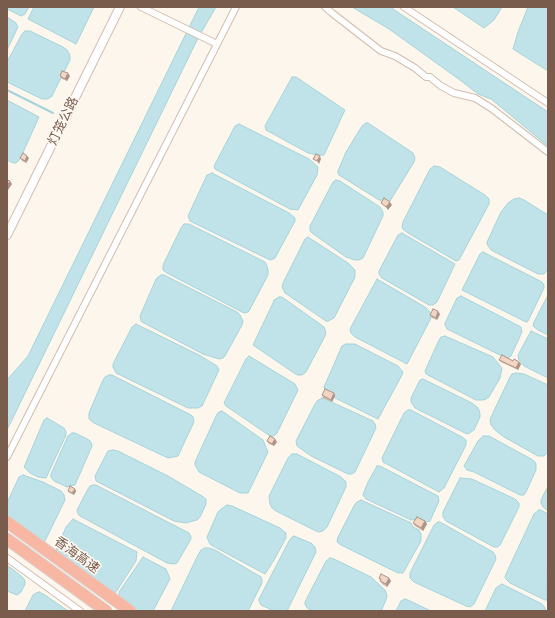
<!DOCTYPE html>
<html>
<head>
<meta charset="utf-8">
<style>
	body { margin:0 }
	#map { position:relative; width:555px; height:618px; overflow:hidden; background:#fdf6ec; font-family:"Golos Text",sans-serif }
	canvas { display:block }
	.frame { position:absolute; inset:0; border:8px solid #7a5c4d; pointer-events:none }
</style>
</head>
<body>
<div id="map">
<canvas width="555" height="618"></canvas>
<div class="frame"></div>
</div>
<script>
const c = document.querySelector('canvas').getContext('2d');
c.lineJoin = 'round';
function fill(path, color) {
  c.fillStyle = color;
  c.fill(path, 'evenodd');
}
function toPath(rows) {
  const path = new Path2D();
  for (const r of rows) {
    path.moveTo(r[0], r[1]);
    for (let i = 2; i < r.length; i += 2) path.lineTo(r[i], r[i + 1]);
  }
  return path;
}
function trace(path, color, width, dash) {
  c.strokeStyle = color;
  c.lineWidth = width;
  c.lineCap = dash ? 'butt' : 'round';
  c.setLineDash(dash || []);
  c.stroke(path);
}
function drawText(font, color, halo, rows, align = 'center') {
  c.font = font + ' "Golos Text","Noto Sans SC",sans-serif';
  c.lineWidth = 3;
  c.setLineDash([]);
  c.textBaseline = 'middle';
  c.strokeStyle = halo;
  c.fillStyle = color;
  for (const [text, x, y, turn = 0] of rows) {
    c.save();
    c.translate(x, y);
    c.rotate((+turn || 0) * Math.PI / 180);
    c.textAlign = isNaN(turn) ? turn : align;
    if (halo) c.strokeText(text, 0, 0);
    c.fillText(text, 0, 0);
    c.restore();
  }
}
const water = toPath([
	[7,7,29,7,25,14,21,16,7,9,7,7],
	[34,7,94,7,76,44,28,19,34,7],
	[199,7,216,7,198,38,7,430,7,380,28,356,199,7],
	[352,7,390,7,548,112,548,146,491,99,478,94,460,80,389,29,352,7],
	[453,7,502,7,494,20,484,28,453,7],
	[528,7,548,7,548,71,513,49,518,32,528,7],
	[7,17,16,23,18,27,17,29,7,50,7,17],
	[25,31,30,31,63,47,67,50,69,53,70,57,70,60,52,96,48,99,42,99,7,82,7,62,22,34,25,31],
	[292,77,296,77,345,110,324,155,317,155,308,153,266,130,265,126,292,77],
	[7,100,39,117,20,159,16,163,13,163,7,160,7,100],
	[366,123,368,123,413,153,415,158,414,162,390,201,379,200,339,175,338,173,338,171,346,152,362,126,366,123],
	[239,124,309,159,318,167,317,175,298,210,290,209,215,169,214,166,235,126,239,124],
	[434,166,440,167,485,195,489,199,489,204,459,260,456,261,408,233,404,230,402,228,403,222,430,169,434,166],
	[212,173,289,213,295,218,295,221,275,258,271,260,268,259,190,221,188,216,207,175,212,173],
	[336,180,340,181,380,207,383,212,383,216,363,258,359,260,355,260,346,257,312,233,310,231,310,226,333,182,336,180],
	[519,198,524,200,548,215,548,270,544,274,538,274,491,250,487,244,487,242,501,212,508,203,514,199,519,198],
	[184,224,189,224,265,262,267,266,268,270,268,275,249,311,248,312,244,313,167,273,163,270,163,265,181,228,184,224],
	[402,233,455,264,437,302,433,305,429,305,382,278,379,274,379,271,398,235,402,233],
	[308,237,348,263,355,270,355,277,334,318,328,321,326,321,285,293,282,287,283,283,305,239,308,237],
	[483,252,485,253,542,282,544,285,544,288,528,321,527,322,526,322,462,290,480,254,483,252],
	[161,275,164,275,237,312,240,315,243,321,242,325,225,356,223,358,219,359,203,354,142,322,141,321,140,316,156,279,158,277,161,275],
	[377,279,425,307,430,312,431,315,431,318,407,364,355,337,351,333,350,329,377,279],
	[548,295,548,335,538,330,533,326,534,322,548,295],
	[461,296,521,327,522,332,511,356,508,358,504,357,447,329,445,325,445,323,457,298,461,296],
	[279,297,282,297,320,324,324,327,326,333,325,336,306,372,302,375,297,375,253,345,273,303,274,300,279,297],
	[136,324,138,325,199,355,217,366,219,370,218,372,202,406,198,408,188,408,116,373,113,367,113,364,132,327,136,324],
	[531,331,548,339,548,378,524,366,519,360,518,355,531,331],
	[445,336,493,357,502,368,500,378,489,397,486,399,483,400,476,400,426,374,425,371,439,340,441,337,445,336],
	[346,344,355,344,398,366,403,372,402,375,378,419,327,394,324,387,342,346,346,344],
	[249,356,295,384,298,390,277,433,274,436,270,436,226,406,224,403,246,359,249,356],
	[516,373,524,374,548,385,548,452,544,456,538,456,504,437,495,430,491,425,490,421,491,417,510,377,512,374,516,373],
	[109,375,112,375,191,415,193,417,194,420,193,424,178,456,168,458,94,423,89,419,89,413,103,380,105,377,109,375],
	[423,379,472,403,477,407,479,410,480,414,480,417,474,430,468,434,465,433,415,408,411,402,411,398,420,380,423,379],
	[322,398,325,399,373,421,375,424,376,428,355,472,352,474,348,474,311,456,297,446,296,441,315,404,317,401,322,398],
	[408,410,411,410,462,437,466,440,466,445,444,488,439,492,383,462,382,458,404,413,408,410],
	[222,411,263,440,268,452,248,493,240,493,199,472,195,465,195,462,217,414,219,412,222,411],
	[47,418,64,428,66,432,66,435,46,478,38,477,30,473,24,467,44,420,47,418],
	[72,433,75,433,89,440,91,442,92,446,75,485,67,487,54,481,51,477,51,474,68,436,72,433],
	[483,436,489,436,533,460,535,462,536,464,536,470,526,492,524,495,520,495,474,472,467,470,464,466,478,441,483,436],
	[113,450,118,451,168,476,202,496,206,499,206,504,200,517,197,520,186,523,174,521,96,481,95,476,108,451,113,450],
	[292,454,297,454,341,477,346,482,346,487,327,527,323,531,318,532,276,511,272,508,270,504,269,496,288,458,292,454],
	[377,466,380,466,438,496,439,501,430,521,425,522,418,519,411,520,366,499,363,495,364,492,368,482,377,466],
	[23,475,43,482,61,491,64,495,65,500,43,545,7,519,7,503,19,477,23,475],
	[460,478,472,479,515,499,519,503,519,507,500,545,498,547,494,547,446,521,443,517,443,512,460,478],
	[93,485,96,485,189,533,191,537,191,539,177,563,174,564,167,563,80,516,78,514,77,510,88,489,90,486,93,485],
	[548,486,548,511,543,507,541,503,541,500,548,486],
	[361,500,411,523,413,527,419,530,421,534,421,541,403,573,398,573,341,545,337,542,338,537,355,504,357,502,361,500],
	[227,505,232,506,280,528,286,533,286,538,274,560,265,574,211,545,209,542,207,537,218,512,221,509,227,505],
	[539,510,541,510,548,514,547,600,545,600,510,583,506,579,505,577,506,574,534,514,539,510],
	[73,519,137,552,136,561,114,595,55,553,66,527,73,519],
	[438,522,440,522,493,552,495,555,496,559,474,604,470,607,466,606,414,582,410,578,410,573,434,525,438,522],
	[294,536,311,543,315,547,316,552,287,611,274,611,261,605,259,601,259,599,289,541,292,537,294,536],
	[205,548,209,548,215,550,261,577,262,579,262,583,248,611,171,611,198,555,201,550,205,548],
	[143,557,166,569,170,579,153,611,136,611,120,599,119,592,143,557],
	[330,558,334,559,371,577,385,590,387,595,386,600,381,611,312,611,307,608,305,604,305,602,326,561,330,558],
	[7,565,20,575,25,580,25,584,21,592,17,595,7,591,7,565],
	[502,584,542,604,545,608,546,611,485,611,496,588,502,584],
	[39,592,45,595,68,611,25,611,33,595,36,593,39,592],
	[405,599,408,600,431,611,396,611,401,601,405,599]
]);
fill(water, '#bfe3e8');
trace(water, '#a5d3da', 1);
trace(toPath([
	[7,90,53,113]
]), '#a5d3da', 2);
const minor = toPath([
	[141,7,217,44],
	[325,7,332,13,381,51,395,56,415,68,426,77,430,77,441,86,454,93,475,98,491,108,548,152],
	[404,7,548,103],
	[7,457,236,7],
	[7,558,80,611]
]);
const tertiary = toPath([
	[7,235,120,7]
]);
const motorway = toPath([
	[7,522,130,611],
	[7,539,106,611]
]);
trace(minor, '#d1beb0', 8);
trace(tertiary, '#d1beb0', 10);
trace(motorway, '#dad1cd', 13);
trace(minor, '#fff', 6);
trace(tertiary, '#fff', 8);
trace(motorway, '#f7b7a3', 11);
fill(toPath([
	[60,76,70,76,67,81,62,79],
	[20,158,29,158,26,163,22,161],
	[440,314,437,320,432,318,430,315],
	[499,360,519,362,521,364,518,370,501,362],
	[334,393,335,396,332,402,323,398,322,395],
	[267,441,277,442,274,446,269,444],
	[75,489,76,491,74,495,70,493,68,491],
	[425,521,427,524,423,531,415,526,413,523],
	[379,578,389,578,391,581,387,587,382,584]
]), '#d1b7a8');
fill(toPath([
	[68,73,70,76,67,81,65,79],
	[27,156,29,158,26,163,25,161],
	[320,156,321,159,319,164,317,161],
	[10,181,12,184,8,190,7,188,7,186],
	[390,202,392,205,388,210,386,207],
	[438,311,440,314,437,320,436,318],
	[519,362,521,364,518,370,516,368],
	[334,393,335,396,332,402,331,400],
	[275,439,277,442,274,446,272,444],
	[75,489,76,491,74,495,72,493],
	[425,521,427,524,423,531,421,528],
	[389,578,391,581,387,587,386,584]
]), '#aa9588');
const building = toPath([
	[62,71,68,73,65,79,60,76,62,71],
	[23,153,27,156,25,161,20,158,23,153],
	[316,154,320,156,317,161,313,159,316,154],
	[7,180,10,181,7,186,7,180],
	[384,198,390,202,386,207,381,203,384,198],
	[433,309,438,311,436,318,430,315,433,309],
	[502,355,513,361,514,359,519,362,516,368,499,360,502,355],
	[325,389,334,393,331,400,322,395,325,389],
	[270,436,275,439,272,444,267,441,270,436],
	[70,486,75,489,72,493,68,491,70,486],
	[417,517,425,521,421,528,413,523,417,517],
	[381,574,389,578,386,584,380,581,381,579,379,578,381,574]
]);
fill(building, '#f3d5c3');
trace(building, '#aa9588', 1);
drawText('13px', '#7a5c4d', '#fffaf3', [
	["灯笼公路",63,121,-64],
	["香海高速",77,555,36]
]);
</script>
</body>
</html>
